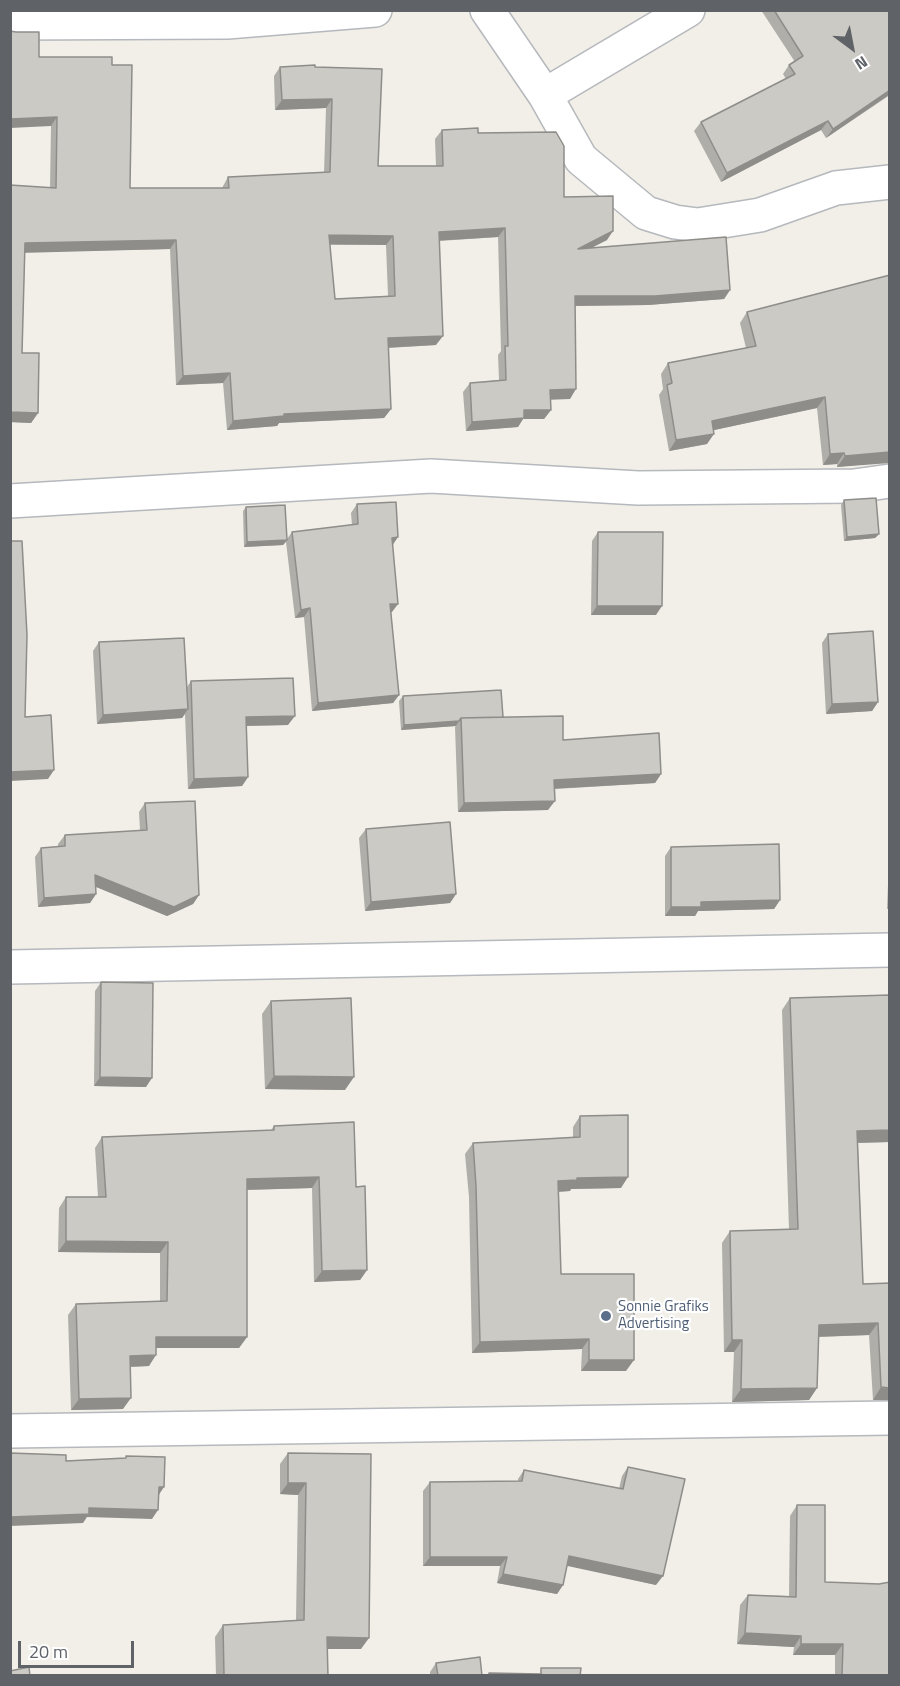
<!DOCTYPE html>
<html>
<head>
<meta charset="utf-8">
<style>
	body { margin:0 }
	#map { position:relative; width:900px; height:1686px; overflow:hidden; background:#f1efe8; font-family:"Titillium Web",sans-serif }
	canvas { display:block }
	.frame { position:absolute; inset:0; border:12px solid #5f6368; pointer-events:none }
	.north { position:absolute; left:822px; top:18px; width:60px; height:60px; -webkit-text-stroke:4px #fff; paint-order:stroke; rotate:148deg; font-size:16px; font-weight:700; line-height:24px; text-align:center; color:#5f6368 }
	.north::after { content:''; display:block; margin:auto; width:21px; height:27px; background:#5f6368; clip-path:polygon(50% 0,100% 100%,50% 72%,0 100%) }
	.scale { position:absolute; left:18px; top:1641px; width:116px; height:27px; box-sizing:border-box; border:3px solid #5f6368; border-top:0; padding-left:8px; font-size:18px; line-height:21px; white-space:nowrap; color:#5f6368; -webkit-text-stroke:4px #fff; paint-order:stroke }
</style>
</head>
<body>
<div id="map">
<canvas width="900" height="1686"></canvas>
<div class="frame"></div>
<div class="north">N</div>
<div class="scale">20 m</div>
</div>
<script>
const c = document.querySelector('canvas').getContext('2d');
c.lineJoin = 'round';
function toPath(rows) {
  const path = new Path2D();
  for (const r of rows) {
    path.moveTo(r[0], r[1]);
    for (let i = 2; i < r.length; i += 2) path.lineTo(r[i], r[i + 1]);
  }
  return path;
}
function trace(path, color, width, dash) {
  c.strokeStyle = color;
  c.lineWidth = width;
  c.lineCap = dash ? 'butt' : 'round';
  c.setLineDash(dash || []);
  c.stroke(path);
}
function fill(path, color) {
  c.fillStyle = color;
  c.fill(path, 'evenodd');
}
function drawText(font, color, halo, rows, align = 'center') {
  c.font = font + ' "Titillium Web",sans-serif';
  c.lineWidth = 4.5;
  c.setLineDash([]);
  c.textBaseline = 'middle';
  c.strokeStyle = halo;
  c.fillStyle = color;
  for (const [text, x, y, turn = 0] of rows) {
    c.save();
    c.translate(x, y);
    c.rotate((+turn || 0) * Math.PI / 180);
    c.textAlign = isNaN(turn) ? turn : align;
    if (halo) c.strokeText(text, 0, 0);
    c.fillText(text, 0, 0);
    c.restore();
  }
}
const minor = toPath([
	[487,10,545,95,581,159,646,213,675,222,698,225,760,215,836,188,890,182],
	[10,23,227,22,375,10],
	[545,95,688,10],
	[10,501,431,476,638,488,854,486,890,481],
	[10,967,890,950],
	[10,1431,890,1418]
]);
trace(minor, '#b5b8bc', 36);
trace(minor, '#fff', 33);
fill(toPath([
	[761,10,890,10,890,95,826,138,821,130,721,182,694,131,701,122,786,79,783,74,789,65,795,62],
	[39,57,112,65,130,188,222,188,228,177,324,173,326,108,275,110,274,76,280,67,315,67,378,166,436,166,435,139,442,130,478,133,564,197,607,240,592,247,730,290,724,299,648,305,575,306,570,399,551,399,551,410,544,419,523,419,518,427,466,431,463,392,470,383,499,380,498,355,501,351,498,237,439,241,436,345,388,348,391,409,384,418,279,423,277,426,227,430,223,383,176,385,170,249,25,252,22,353,38,413,31,423,10,422,10,185,50,188,51,126],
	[330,245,386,245,388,296,335,299],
	[747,312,888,462,837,467,837,464,823,465,817,408,714,430,707,444,669,451,659,395,663,389,661,374,668,363,746,348,740,323],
	[844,500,879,534,875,538,844,541,841,505],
	[357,504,393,544,391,612,399,695,393,703,312,711,304,617,295,618,286,542,283,545,244,547,243,511,246,507,287,539,292,532,352,525,351,513],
	[598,532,656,615,591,615,592,541],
	[828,634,878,702,872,711,826,714,822,643],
	[99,642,187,687,191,681,288,725,246,726,248,777,242,786,188,789,185,714,182,718,97,724,93,651],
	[403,696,503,717,563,740,661,774,655,783,555,789,548,810,458,812,455,727,456,726,401,730,399,701],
	[145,803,199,895,193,904,167,916,96,887,96,894,90,903,38,907,35,857,41,848,58,847,58,844,65,835,140,831,139,812],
	[366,829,456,894,450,903,365,911,359,838],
	[890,836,890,909,887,909],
	[671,847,780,900,774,909,698,911,695,916,665,916,665,856],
	[101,982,146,1087,94,1086,95,991],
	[890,984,890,1142,858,1143,863,1284,890,1283,890,1400,873,1400,869,1335,819,1337,817,1388,809,1400,732,1402,734,1352,724,1352,722,1243,730,1231,789,1230,782,1010,790,998,888,995,888,986],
	[271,1001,345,1090,265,1089,262,1014],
	[580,1116,621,1188,571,1189,570,1191,559,1192,561,1274,626,1371,581,1371,582,1349,472,1353,469,1197,465,1154,473,1143,573,1137,573,1127],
	[274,1126,356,1187,367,1270,360,1280,314,1282,312,1188,247,1190,247,1337,239,1348,156,1348,149,1366,130,1367,123,1409,71,1410,68,1315,76,1304,160,1301,160,1253,58,1252,59,1208,66,1197,98,1197,95,1148,102,1137,271,1130],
	[288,1453,371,1454,361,1649,327,1649,328,1676,216,1676,215,1637,223,1625,296,1620,298,1495,280,1494,280,1464],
	[628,1467,656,1585,567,1565,563,1585,557,1594,497,1583,500,1566,423,1566,423,1491,430,1482,518,1481,518,1479,524,1470,619,1489,622,1476],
	[797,1505,825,1582,879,1584,890,1676,835,1676,835,1655,793,1655,794,1647,737,1644,740,1605,748,1595,789,1596,790,1516],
	[436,1663,482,1676,430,1676,430,1672]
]), '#afaea9');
fill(toPath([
	[890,90,890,94,826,138,833,129],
	[332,99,326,108,275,110,282,100],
	[57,117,51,126,10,128,10,119],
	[828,121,821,130,721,182,727,173],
	[505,228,498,237,432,241,439,232],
	[613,231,607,240,572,258,578,249],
	[329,235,393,236,386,245,323,244],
	[176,240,170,249,19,253,25,243],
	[730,290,724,299,648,305,568,306,575,296],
	[443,336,436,345,381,348,388,338],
	[230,373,223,383,176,385,183,376],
	[576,389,570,399,544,400,550,390],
	[825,397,817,408,705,432,712,421],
	[391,409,384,418,279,423,277,426,227,430,233,421,284,414],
	[524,410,551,410,544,419,523,419,518,427,466,431,472,422],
	[10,412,38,413,31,423,10,422],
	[714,434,707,444,669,451,676,440],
	[890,452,890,463,837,467,845,456],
	[844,453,837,464,823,465,830,454],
	[879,534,875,538,844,541,847,537],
	[398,537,392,546,392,538],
	[287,540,283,545,244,547,247,542],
	[390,604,398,604,392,612,384,613],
	[597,606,662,606,656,615,591,615],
	[310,608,304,617,295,618,301,610],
	[399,695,393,703,312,711,318,703],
	[878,702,872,711,826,714,832,704],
	[188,709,182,718,97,724,103,715],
	[295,716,288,725,240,726,246,717],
	[459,721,456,726,401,730,404,725],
	[54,770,48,779,10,781,10,772],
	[661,774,655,783,548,789,554,780],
	[248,777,242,786,188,789,194,779],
	[555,801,548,810,458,812,464,803],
	[95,875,199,895,193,904,167,916,89,884],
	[96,894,90,903,38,907,44,898],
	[456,894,450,903,365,911,371,902],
	[780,900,774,909,698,911,695,916,665,916,671,907,701,902],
	[274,1076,354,1077,345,1090,265,1089],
	[100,1077,152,1078,146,1087,94,1086],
	[890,1130,890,1142,849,1143,857,1131],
	[319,1177,312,1188,240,1190,247,1179],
	[628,1177,621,1188,571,1189,570,1191,551,1192,558,1181,577,1178],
	[66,1241,168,1242,160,1253,58,1252],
	[367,1270,360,1280,314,1282,322,1271],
	[878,1323,869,1335,811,1337,819,1325],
	[156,1337,247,1337,239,1348,148,1348],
	[589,1339,582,1349,472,1353,480,1342],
	[732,1340,742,1340,734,1352,724,1352],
	[156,1355,149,1366,123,1367,130,1356],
	[589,1360,634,1360,626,1371,581,1371],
	[881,1387,890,1388,890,1400,873,1400],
	[817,1388,809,1400,732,1402,741,1389],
	[131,1398,123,1409,71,1410,79,1399],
	[288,1483,306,1483,298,1495,280,1494],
	[159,1487,164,1487,158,1496],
	[89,1508,158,1510,152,1519,87,1517,83,1523,10,1526,10,1517],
	[569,1556,663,1576,656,1585,563,1565],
	[430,1557,507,1557,500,1566,423,1566],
	[503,1574,563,1585,557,1594,497,1583],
	[745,1633,801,1636,794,1647,737,1644],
	[327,1637,369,1638,361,1649,319,1649],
	[801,1644,843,1644,835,1655,793,1655]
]), '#8f8d8a');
const building = toPath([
	[774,10,890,10,890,90,833,129,828,121,727,173,701,122,795,74,789,65,803,56,774,10],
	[10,31,16,32,39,32,39,57,112,57,112,65,132,65,130,188,229,188,228,177,330,172,332,99,282,100,280,67,315,65,315,67,382,69,378,166,443,166,442,130,478,128,478,133,556,132,564,146,564,197,613,196,613,231,578,249,726,237,730,290,655,296,575,296,576,389,550,390,551,410,524,410,524,418,472,422,470,383,506,380,505,346,508,346,505,228,439,232,443,336,388,338,391,409,284,414,284,416,233,421,230,373,183,376,176,240,25,243,22,353,39,353,38,413,10,412,10,185,56,188,57,117,10,119,10,31],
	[329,235,393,236,395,296,335,299,329,235],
	[890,275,890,452,845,456,844,453,830,454,825,397,712,421,714,434,676,440,667,385,672,383,668,363,756,346,747,312,890,275],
	[876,498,879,534,847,537,844,500,876,498],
	[396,502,398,537,392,538,398,604,390,604,399,695,318,703,310,608,301,610,292,532,358,524,357,504,396,502],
	[285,505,287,540,247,542,246,507,285,505],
	[598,532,663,532,662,606,597,606,598,532],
	[10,541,22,541,27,635,25,717,51,715,54,770,10,772,10,541],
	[873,631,878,702,832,704,828,634,873,631],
	[184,638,188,709,103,715,99,642,184,638],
	[293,678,295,716,246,717,248,777,194,779,191,681,293,678],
	[501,690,503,717,461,718,459,721,404,725,403,696,501,690],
	[563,716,563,740,659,733,661,774,554,780,555,801,464,803,461,718,563,716],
	[195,801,199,895,174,907,95,875,96,894,44,898,41,848,65,846,65,835,147,830,145,803,195,801],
	[450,822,456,894,371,902,366,829,450,822],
	[779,844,780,900,701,902,701,907,671,907,671,847,779,844],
	[101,982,153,983,152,1078,100,1077,101,982],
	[890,995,890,1130,857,1131,863,1284,890,1283,890,1388,881,1387,878,1323,819,1325,817,1388,741,1389,742,1340,732,1340,730,1231,798,1229,790,998,890,995],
	[351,998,354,1077,274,1076,271,1001,351,998],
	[628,1115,628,1177,577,1178,577,1180,558,1181,561,1274,634,1274,634,1360,589,1360,589,1339,480,1342,476,1186,473,1143,580,1137,580,1116,628,1115],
	[354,1122,356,1187,365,1186,367,1270,322,1271,319,1177,247,1179,247,1337,156,1337,156,1355,130,1356,131,1398,79,1399,76,1304,167,1301,168,1242,66,1241,66,1197,106,1197,102,1137,274,1130,274,1126,354,1122],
	[10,1453,66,1455,66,1461,126,1458,126,1456,165,1457,164,1487,159,1487,158,1510,89,1508,89,1514,10,1517,10,1453],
	[288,1453,371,1454,369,1638,327,1637,328,1676,224,1676,223,1625,304,1620,306,1483,288,1483,288,1453],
	[628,1467,685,1479,663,1576,569,1556,563,1585,503,1574,507,1557,430,1557,430,1482,522,1481,524,1470,623,1489,628,1467],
	[797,1505,825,1505,825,1582,879,1584,890,1582,890,1676,842,1676,843,1644,801,1644,801,1636,745,1633,748,1595,796,1597,797,1505],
	[480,1657,482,1676,438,1676,436,1663,480,1657],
	[29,1667,30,1676,10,1676,10,1671,29,1667],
	[541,1668,581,1668,580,1676,489,1676,489,1673,541,1674,541,1668]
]);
fill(building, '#cccac5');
trace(building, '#8f8d8a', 1.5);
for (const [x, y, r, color] of [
	[606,1316,6,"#5c6f8a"]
]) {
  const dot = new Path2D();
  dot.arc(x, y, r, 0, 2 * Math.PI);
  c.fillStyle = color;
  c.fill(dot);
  trace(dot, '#fff', 2);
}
drawText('15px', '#4e5e75', '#fff', [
	["Sonnie Grafiks",618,1307],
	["Advertising",618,1324]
], 'left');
</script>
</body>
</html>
